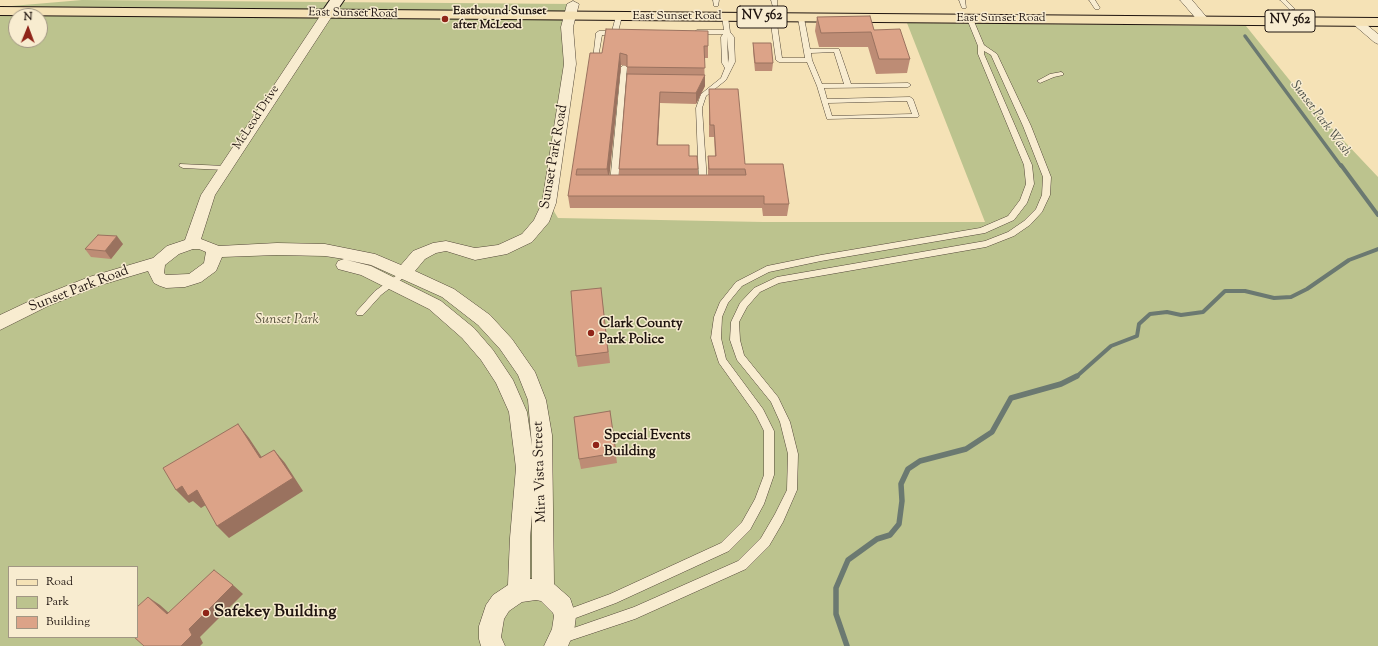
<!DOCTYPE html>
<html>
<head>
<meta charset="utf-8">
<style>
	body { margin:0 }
	#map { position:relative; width:1378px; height:646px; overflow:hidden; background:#f5e2b6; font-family:"Sorts Mill Goudy",serif }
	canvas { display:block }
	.legend { position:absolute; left:8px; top:566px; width:130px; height:72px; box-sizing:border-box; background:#f8ecd0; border:1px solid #a19683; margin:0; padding:5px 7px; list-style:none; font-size:12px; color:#1f140f }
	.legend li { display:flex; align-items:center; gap:8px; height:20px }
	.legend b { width:20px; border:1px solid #a19683 }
	.north { position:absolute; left:8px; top:8px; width:40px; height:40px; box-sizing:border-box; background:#f8ecd0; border:1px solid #a19683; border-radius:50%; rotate:1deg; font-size:11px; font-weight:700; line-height:16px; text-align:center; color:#1f140f }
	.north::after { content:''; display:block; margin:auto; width:14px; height:18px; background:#8f2418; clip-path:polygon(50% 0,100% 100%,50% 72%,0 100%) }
</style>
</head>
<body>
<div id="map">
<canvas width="1378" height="646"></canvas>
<ul class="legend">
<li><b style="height:5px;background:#f5e2b6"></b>Road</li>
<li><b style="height:11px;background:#bcc38e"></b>Park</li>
<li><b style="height:11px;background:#dca388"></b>Building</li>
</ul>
<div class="north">N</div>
</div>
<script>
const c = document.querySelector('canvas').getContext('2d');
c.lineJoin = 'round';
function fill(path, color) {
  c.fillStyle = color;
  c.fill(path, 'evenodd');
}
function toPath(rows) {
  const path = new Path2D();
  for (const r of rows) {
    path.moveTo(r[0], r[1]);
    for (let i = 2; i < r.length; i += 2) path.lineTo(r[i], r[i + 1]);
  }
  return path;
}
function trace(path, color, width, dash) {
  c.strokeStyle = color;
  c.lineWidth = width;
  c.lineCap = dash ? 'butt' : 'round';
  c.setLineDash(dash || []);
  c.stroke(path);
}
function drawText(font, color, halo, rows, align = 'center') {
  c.font = font + ' "Sorts Mill Goudy",serif';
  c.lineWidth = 3;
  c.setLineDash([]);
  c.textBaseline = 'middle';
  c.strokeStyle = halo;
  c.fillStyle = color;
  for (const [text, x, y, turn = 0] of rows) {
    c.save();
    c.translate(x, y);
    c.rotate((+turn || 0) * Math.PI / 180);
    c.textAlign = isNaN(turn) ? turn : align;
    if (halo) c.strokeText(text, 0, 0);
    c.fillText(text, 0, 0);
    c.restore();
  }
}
fill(toPath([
	[82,0,573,4,570,50,549,203,558,218,763,222,985,222,907,23,1246,26,1308,103,1378,177,1378,646,0,646,0,7],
	[16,16,40,16,40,40,16,40],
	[9,567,137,567,137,637,9,637]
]), '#bcc38e');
trace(toPath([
	[1245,36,1341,166]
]), '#6b7971', 3.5);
trace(toPath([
	[1341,165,1378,215],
	[1076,377,1111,346,1137,336,1139,324,1150,314,1167,312,1181,315,1203,312,1225,291,1245,291,1274,298,1291,297,1307,289,1349,260,1378,249]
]), '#6b7971', 4);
trace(toPath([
	[847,646,836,614,836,588,848,560,877,539,890,535,899,524,902,501,901,484,908,469,920,461,966,449,992,432,1011,398,1061,384,1077,376]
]), '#6b7971', 5.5);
const lane = toPath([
	[713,0,719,0,718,6,714,6,713,0],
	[771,0,777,0,777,7,773,7,771,0],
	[959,0,965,0,966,8,962,8,959,0],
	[1089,0,1095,0,1100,8,1099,9,1095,9,1089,0],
	[1280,0,1286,0,1295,9,1290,10,1280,0],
	[619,14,622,16,618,32,620,33,617,35,602,35,598,58,593,59,596,33,599,31,612,31,616,16,619,14],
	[725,15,728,17,730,32,734,37,735,62,726,80,706,96,702,108,707,182,710,184,709,186,703,186,699,184,696,108,701,94,721,78,725,68,722,63,721,37,723,34,697,34,694,32,697,30,724,30,722,17,725,15],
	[727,37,729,57,728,63,727,37],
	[773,15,776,17,782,58,805,58,798,18,801,16,804,18,810,49,839,49,851,84,908,83,911,85,908,87,824,88,827,99,910,97,913,99,919,116,918,117,827,119,817,86,807,62,779,62,776,60,770,17,773,15],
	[834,52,844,84,822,84,812,60,811,53,834,52],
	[907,101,912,114,832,116,828,103,907,101],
	[970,17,973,19,984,45,997,54,1031,126,1051,177,1050,195,1042,212,1030,225,1014,236,986,247,779,283,760,292,747,307,739,322,740,340,744,355,778,397,790,422,798,454,797,490,783,522,769,546,746,569,635,619,563,643,559,641,557,637,559,633,634,607,738,561,761,538,775,514,787,490,788,454,780,422,771,402,737,360,730,340,731,322,740,303,754,288,777,277,985,241,1008,232,1024,221,1036,209,1042,195,1043,177,1023,126,991,55,984,51,984,54,1032,165,1034,184,1027,203,1014,220,985,233,821,261,769,272,742,286,728,303,722,317,721,338,726,359,763,409,774,431,774,475,764,504,750,530,729,551,616,603,565,622,561,620,559,616,561,612,610,594,721,543,742,522,755,499,764,475,764,431,756,415,719,363,711,338,714,317,720,302,736,282,767,266,821,255,980,228,1008,216,1020,200,1026,184,1024,165,978,54,978,46,967,19,970,17],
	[624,65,627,67,618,183,614,185,610,183,621,67,624,65],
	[1061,72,1063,73,1063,75,1054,77,1040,83,1037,81,1050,74,1061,72],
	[180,164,225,166,229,168,225,170,183,168,179,166,180,164],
	[404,270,407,271,408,273,407,275,381,295,363,315,357,315,356,313,357,311,375,291,404,270]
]);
const street = toPath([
	[1180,0,1192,0,1209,20,1207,22,1199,22,1180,0],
	[573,1,579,4,573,27,576,64,556,203,549,222,532,242,507,254,475,260,446,251,436,253,425,259,415,271,454,289,490,315,512,339,535,372,546,400,552,435,554,584,570,598,576,616,574,632,568,646,544,646,552,629,554,616,553,613,541,601,536,600,522,602,509,611,504,619,501,637,505,646,481,646,479,639,479,626,486,605,493,595,508,585,510,538,516,468,509,412,496,383,481,360,462,338,429,309,361,275,338,269,336,265,338,261,344,259,325,256,277,255,222,257,216,271,201,282,185,287,166,288,160,286,154,283,148,271,101,285,48,306,0,330,0,315,36,298,89,277,153,258,167,246,185,240,201,195,322,13,328,10,334,13,215,195,201,239,219,246,277,243,325,244,375,254,401,265,413,251,433,243,446,241,475,248,498,245,522,234,534,220,542,203,564,64,561,27,567,4,573,1],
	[193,249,199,249,206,252,204,263,189,274,166,275,164,273,165,265,179,254,193,249],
	[347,260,371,265,442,297,478,325,500,349,518,375,528,400,532,446,527,412,513,380,493,350,474,328,441,301,371,266,347,260],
	[532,515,532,579,530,579,530,538,532,515],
	[1357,19,1361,20,1378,34,1378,44,1374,42,1353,24,1351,22,1357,19]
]);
const secondary = toPath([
	[330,0,344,0,333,16,323,16,321,13,330,0]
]);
const primary = toPath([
	[0,7,1378,18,1378,26,0,15,0,7]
]);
trace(lane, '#544839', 1);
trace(street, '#544839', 1);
trace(secondary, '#1f140f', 2);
trace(primary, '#1f140f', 2);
fill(lane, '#f8ecd0');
fill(street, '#f8ecd0');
fill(secondary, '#f8ecd0');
fill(primary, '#f5e2b6');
fill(toPath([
	[817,17,874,30,910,59,907,73,876,74,868,47,819,47,815,31],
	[708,31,708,58,704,58,705,86,696,104,660,103,658,145,689,156,698,169,698,175,708,175,708,156,715,156,714,137,709,137,709,89,745,164,789,204,787,216,763,216,762,208,570,208,568,196,602,53],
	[621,65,627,66,627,74,619,169,619,175,609,175],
	[753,43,773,63,772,71,755,71,753,51],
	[123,244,111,259,91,257,85,249],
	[601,288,610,363,578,367,576,356],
	[610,411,617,463,581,469,579,459]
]), '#bd8c75');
fill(toPath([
	[620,53,621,65,609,180,607,169],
	[705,75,705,86,696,104,696,93],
	[660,92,660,103,657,156,657,145],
	[117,236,123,244,111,259,105,251],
	[238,424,249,438,271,471,260,458],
	[274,450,285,463,303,491,229,538,217,526],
	[182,486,197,490,209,503,201,508,193,501,189,503,176,490],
	[233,585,243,594,200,637,203,643,200,646,181,646,189,629],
	[148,597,160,605,179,622,167,614]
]), '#9a725f');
const building = toPath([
	[870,16,874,30,900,29,910,59,879,59,871,32,821,33,817,17,870,16],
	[606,29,708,31,708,46,704,46,705,68,627,67,627,55,620,53,607,169,577,169,576,175,746,175,745,169,709,169,708,156,716,156,714,125,710,125,709,89,738,89,745,164,783,164,789,204,764,204,764,196,568,196,590,53,602,53,606,29],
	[753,43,771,43,773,63,755,63,753,43],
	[627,74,705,75,696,93,660,92,657,145,689,145,689,156,697,156,698,169,619,169,627,74],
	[98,235,117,236,105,251,85,249,98,235],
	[601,288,608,352,576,356,571,291,601,288],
	[610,411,616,453,579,459,574,417,610,411],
	[238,424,260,458,274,450,293,478,217,526,197,490,188,496,182,486,176,490,163,468,238,424],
	[214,570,233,585,189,629,192,635,181,646,144,646,134,637,137,637,137,607,148,597,167,614,214,570]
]);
fill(building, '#dca388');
trace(building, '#9a725f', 1);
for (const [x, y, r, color] of [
	[445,19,4,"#8f2418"],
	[591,333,4,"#8f2418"],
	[596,445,4,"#8f2418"],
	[206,613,4,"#8f2418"]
]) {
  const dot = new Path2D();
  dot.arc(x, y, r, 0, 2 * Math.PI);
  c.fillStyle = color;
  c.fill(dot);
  trace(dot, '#f8ecd0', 1.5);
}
drawText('bold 12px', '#1f140f', '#f8ecd0', [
	["Eastbound Sunset",453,12],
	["after McLeod",453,26]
], 'left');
drawText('12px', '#1f140f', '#f8ecd0', [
	["East Sunset Road",353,14,1],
	["East Sunset Road",677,17],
	["East Sunset Road",1001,19],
	["McLeod Drive",257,118,-57]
]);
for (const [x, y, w] of [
	[762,17,50],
	[1290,21,50]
]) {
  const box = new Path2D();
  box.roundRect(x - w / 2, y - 11, w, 22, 3);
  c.fillStyle = '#f8ecd0';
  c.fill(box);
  trace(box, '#1f140f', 1);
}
drawText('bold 13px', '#1f140f', null, [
	["NV 562",762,17],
	["NV 562",1290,21]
]);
drawText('italic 13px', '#4b4f48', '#f8ecd0', [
	["Sunset Park Wash",1320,119,53]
]);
drawText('14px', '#1f140f', '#f8ecd0', [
	["Sunset Park Road",555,157,-80],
	["Sunset Park Road",79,290,-21],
	["Mira Vista Street",541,472,-92]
]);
drawText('italic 14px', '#56513b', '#f8ecd0', [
	["Sunset Park",287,321]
]);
drawText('bold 14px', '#1f140f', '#f8ecd0', [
	["Clark County",599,325],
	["Park Police",599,341],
	["Special Events",604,437],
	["Building",604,453]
], 'left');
drawText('bold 17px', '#1f140f', '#f8ecd0', [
	["Safekey Building",214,613]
], 'left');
</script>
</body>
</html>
